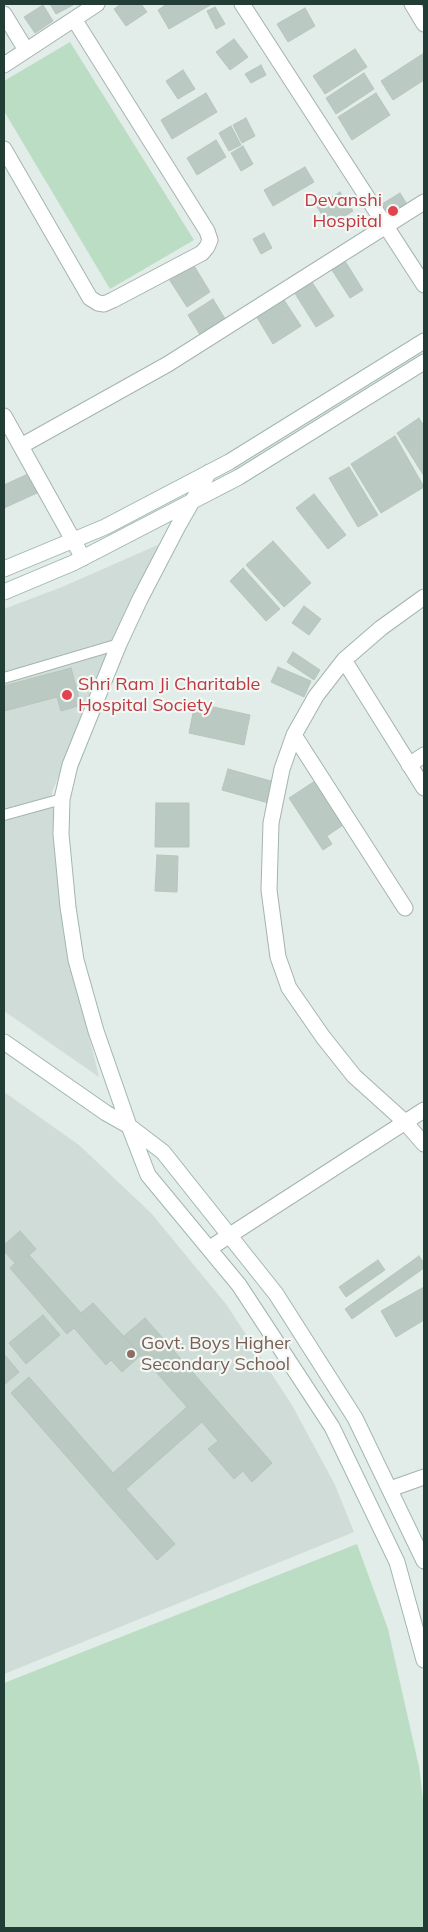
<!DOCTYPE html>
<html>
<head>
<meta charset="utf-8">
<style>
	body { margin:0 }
	#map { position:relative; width:428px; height:1932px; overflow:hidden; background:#e2ece8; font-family:Mulish,sans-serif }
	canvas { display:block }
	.frame { position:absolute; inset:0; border:5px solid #223d36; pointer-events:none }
</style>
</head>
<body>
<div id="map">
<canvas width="428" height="1932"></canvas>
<div class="frame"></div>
</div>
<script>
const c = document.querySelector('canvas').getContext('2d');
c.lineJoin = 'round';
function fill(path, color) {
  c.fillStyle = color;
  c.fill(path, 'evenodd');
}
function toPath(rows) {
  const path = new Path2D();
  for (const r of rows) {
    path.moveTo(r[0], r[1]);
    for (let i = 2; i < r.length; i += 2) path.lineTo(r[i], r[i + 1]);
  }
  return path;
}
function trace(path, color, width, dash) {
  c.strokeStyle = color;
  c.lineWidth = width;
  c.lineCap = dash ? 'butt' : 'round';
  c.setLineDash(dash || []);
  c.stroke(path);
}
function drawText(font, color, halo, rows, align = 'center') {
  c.font = font + ' Mulish,sans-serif';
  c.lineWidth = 4.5;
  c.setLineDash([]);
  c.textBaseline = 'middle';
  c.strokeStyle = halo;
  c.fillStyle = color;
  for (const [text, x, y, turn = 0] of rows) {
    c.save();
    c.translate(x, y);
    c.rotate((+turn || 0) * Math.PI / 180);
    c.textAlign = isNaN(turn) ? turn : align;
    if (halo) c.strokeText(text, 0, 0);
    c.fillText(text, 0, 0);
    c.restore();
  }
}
fill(toPath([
	[160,544,114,642,52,792,63,930,99,1077,4,1011,4,609,62,587],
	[4,1092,79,1145,151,1213,226,1304,292,1405,335,1485,354,1532,4,1674]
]), '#d0dcd7');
fill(toPath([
	[70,42,194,240,110,289,4,111,4,81],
	[357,1544,388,1629,419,1767,424,1808,424,1928,4,1928,4,1683]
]), '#bbddc4');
const building = toPath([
	[50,4,72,4,73,5,56,14,50,4],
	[121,4,141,4,147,12,126,26,114,9,121,4],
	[167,4,212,4,169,29,158,10,167,4],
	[43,5,53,21,35,33,24,17,43,5],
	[215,7,225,24,216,29,207,11,215,7],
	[305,8,315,26,288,42,277,24,305,8],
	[234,39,248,57,230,70,216,52,234,39],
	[355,49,367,67,325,94,313,76,355,49],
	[424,53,424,80,393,100,381,81,424,53],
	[261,65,266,75,251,83,245,74,261,65],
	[183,70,195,89,178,99,166,81,183,70],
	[364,73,374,89,336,114,326,98,364,73],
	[206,93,217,112,172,139,161,120,206,93],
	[376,93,390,115,352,140,338,117,376,93],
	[246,118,255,136,242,143,233,125,246,118],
	[231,126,241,145,229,151,219,133,231,126],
	[216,140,226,157,197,175,187,158,216,140],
	[243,146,253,164,241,171,231,153,243,146],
	[305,167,314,182,273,206,264,190,305,167],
	[340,192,353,211,329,226,317,207,340,192],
	[400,193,410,209,393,220,382,204,400,193],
	[264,233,272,248,261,254,253,239,264,233],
	[345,261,363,290,350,298,332,270,345,261],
	[193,264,210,292,187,307,169,279,193,264],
	[308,276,334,316,316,327,291,287,308,276],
	[282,297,301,326,273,344,255,314,282,297],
	[213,299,227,322,202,338,188,315,213,299],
	[419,418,424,426,424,476,397,433,419,418],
	[395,436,424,487,381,513,351,464,395,436],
	[349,467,378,515,358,527,329,478,349,467],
	[28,474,37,493,4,508,4,485,28,474],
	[314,494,346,535,328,549,296,508,314,494],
	[273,541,311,583,284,607,246,565,273,541],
	[243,568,280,609,266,621,230,581,243,568],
	[304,606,321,619,309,635,292,623,304,606],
	[293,652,320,670,314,680,287,662,293,652],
	[278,667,311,681,304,697,271,682,278,667],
	[71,668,81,705,61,711,57,697,4,711,4,686,71,668],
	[195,703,250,715,244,745,189,733,195,703],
	[228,769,278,783,272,804,222,790,228,769],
	[318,779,346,823,327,836,332,844,323,850,289,798,318,779],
	[156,803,189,803,189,847,155,847,156,803],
	[157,855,178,856,177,892,155,891,157,855],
	[20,1231,36,1249,29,1255,81,1313,93,1303,141,1355,122,1372,111,1360,106,1365,74,1328,67,1334,10,1268,15,1263,4,1251,4,1245,20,1231],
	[419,1256,424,1263,424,1268,352,1319,345,1309,419,1256],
	[378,1260,385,1270,346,1297,339,1287,378,1260],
	[424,1287,424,1320,396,1337,381,1311,424,1287],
	[43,1315,60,1335,26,1364,9,1343,43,1315],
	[145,1318,272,1463,252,1482,243,1471,234,1479,208,1449,218,1441,202,1422,126,1489,175,1544,157,1560,11,1393,29,1377,113,1473,187,1407,124,1336,145,1318],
	[4,1354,19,1372,4,1385,4,1354]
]);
fill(building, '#bacac3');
trace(building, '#b5c5be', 1);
const lane = toPath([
	[4,678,119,644],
	[4,815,62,799]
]);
const street = toPath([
	[242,4,424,285],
	[412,4,424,24],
	[4,14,26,50],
	[4,65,97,4],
	[4,149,90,298,98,303,104,304,113,300,202,253,207,247,210,240,207,231,74,19],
	[4,416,83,558],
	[21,446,168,364,424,202],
	[424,597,381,628,344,660,316,696,294,735,282,769,271,823,269,890,278,957,289,988,323,1037,354,1076,405,1122,424,1144],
	[344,660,424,788],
	[294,735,405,908],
	[409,765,424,755],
	[210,1248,424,1110],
	[390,1489,424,1477]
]);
const secondary = toPath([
	[209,472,178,526,140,599,119,644,70,765,62,799,61,834,68,907,76,960,96,1031,129,1126,148,1175,239,1285,332,1427,397,1562,424,1660],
	[4,569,105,527,229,462,424,341],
	[4,592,73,563,239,477,424,362],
	[4,1042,106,1113,129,1126,163,1152,276,1294,355,1418,424,1561]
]);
trace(lane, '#a5b4af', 12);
trace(street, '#a5b4af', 17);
trace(secondary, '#a1b7af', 17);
trace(lane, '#fff', 10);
trace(street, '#fff', 15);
trace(secondary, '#fff', 15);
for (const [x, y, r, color] of [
	[393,211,6,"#e0444e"],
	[67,695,6,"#e0444e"],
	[131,1354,5,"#8d6e63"]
]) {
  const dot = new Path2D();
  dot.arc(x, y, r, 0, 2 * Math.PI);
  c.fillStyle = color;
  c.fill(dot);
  trace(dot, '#f3f8f5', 2);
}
drawText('18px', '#be3a42', '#f3f8f5', [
	["Devanshi",382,201],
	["Hospital",382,222],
	["Shri Ram Ji Charitable",78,685,"left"],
	["Hospital Society",78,706,"left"]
], 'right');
drawText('18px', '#785e54', '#f3f8f5', [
	["Govt. Boys Higher",141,1344],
	["Secondary School",141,1365]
], 'left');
</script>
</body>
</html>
